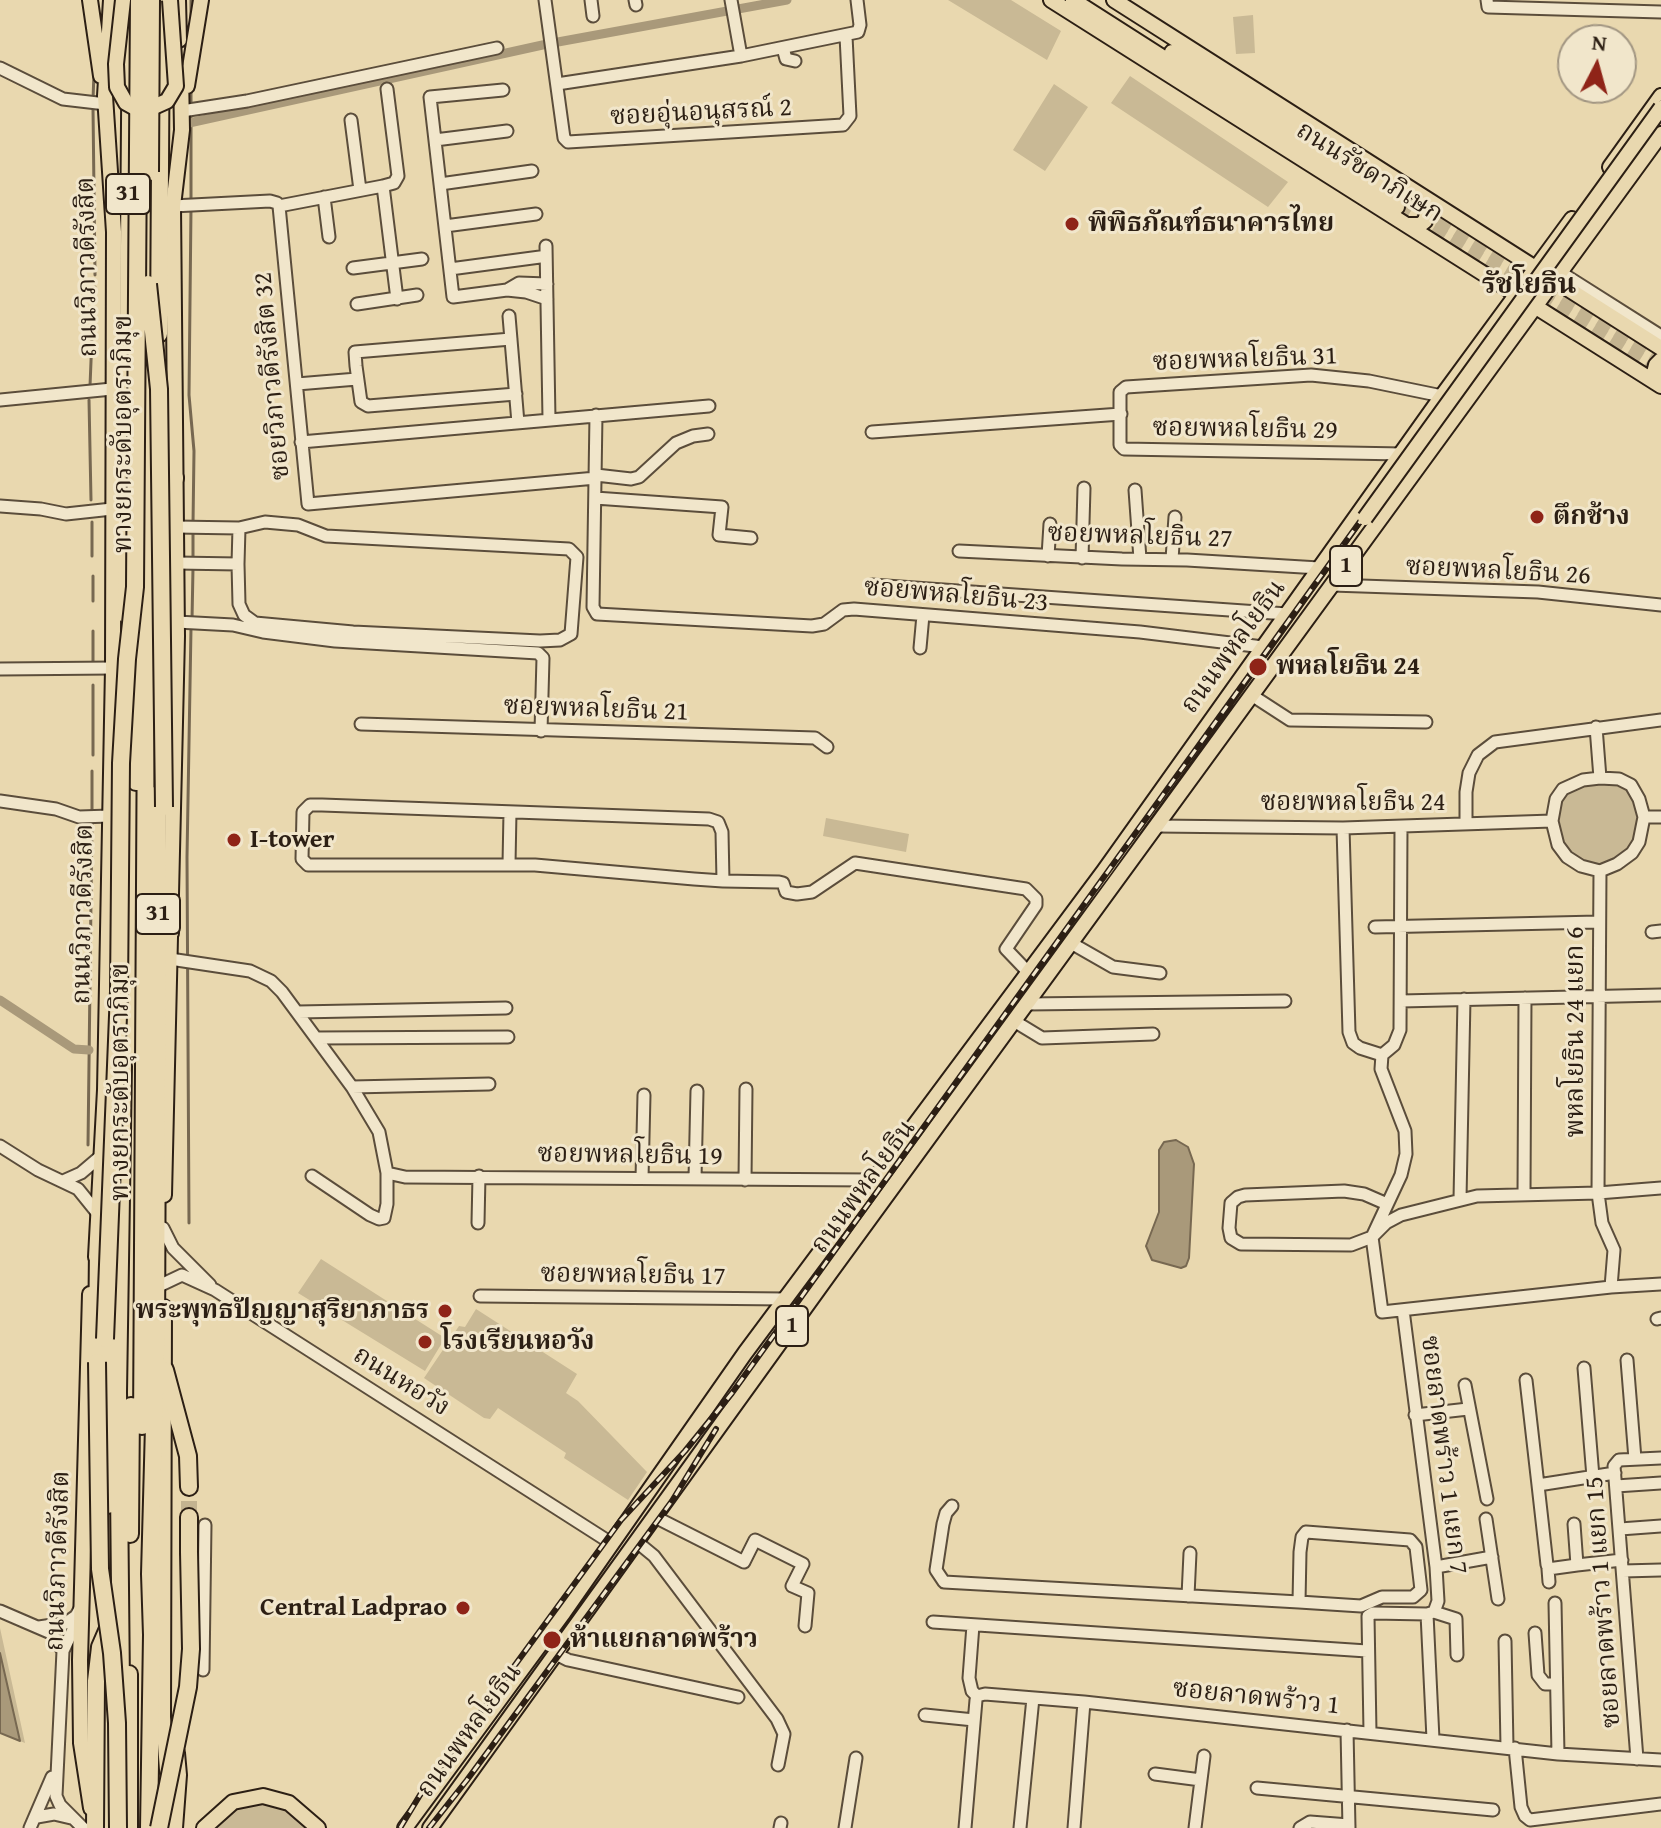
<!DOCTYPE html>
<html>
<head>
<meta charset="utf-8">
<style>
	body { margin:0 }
	#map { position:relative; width:1661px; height:1828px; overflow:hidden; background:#e9d8af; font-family:"Gentium Book Plus",serif }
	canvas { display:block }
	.north { position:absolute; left:1557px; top:24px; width:80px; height:80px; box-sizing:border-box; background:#f1e6cb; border:2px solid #a29682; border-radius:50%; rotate:6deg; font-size:22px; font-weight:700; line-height:32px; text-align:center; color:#2c1f14 }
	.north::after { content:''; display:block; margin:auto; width:28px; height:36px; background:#8f2418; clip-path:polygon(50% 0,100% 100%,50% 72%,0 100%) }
</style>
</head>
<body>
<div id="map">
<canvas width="1661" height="1828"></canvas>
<div class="north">N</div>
</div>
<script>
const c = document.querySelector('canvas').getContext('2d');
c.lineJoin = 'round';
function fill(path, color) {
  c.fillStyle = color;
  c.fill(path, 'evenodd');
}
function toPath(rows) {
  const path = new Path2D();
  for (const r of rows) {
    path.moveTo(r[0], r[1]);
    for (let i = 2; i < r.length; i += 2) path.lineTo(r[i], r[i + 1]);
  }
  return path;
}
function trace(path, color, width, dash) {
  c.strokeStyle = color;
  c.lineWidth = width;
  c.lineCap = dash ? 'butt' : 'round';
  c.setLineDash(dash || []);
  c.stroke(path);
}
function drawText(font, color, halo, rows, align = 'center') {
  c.font = font + ' "Gentium Book Plus","Noto Serif Thai",serif';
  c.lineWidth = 6;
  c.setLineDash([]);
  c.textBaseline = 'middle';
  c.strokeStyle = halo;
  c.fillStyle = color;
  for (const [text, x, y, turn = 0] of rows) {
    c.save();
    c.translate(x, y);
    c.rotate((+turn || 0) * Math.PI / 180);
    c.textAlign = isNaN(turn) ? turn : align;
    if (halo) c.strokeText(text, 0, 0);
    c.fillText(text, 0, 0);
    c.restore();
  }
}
fill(toPath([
	[948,0,1011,0,1061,31,1047,60],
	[1253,15,1255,53,1236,54,1233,17],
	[1130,76,1288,182,1268,207,1111,103],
	[1054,84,1088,107,1045,171,1013,150],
	[1606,778,1635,791,1643,813,1628,856,1607,868,1588,868,1558,845,1556,799,1568,786],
	[826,818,909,834,906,852,823,836],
	[321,1259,445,1338,425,1371,298,1293],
	[476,1309,577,1374,566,1393,578,1401,647,1472,628,1500,564,1458,566,1453,498,1408,490,1419,484,1418,424,1378,459,1326,465,1327],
	[0,1628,25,1743,0,1733],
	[253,1802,283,1804,307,1828,215,1828,233,1810]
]), '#c9b995');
const water = toPath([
	[1176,1140,1188,1147,1194,1164,1189,1258,1186,1266,1181,1268,1152,1260,1146,1246,1159,1212,1159,1150,1164,1142,1176,1140],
	[0,1653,20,1741,0,1733,0,1653]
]);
fill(water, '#a9997a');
trace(water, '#776851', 2);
trace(toPath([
	[191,0,191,20],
	[191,88,191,200],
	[93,100,94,72],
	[93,108,95,275],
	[191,208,189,395,194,451,193,524],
	[94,300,95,287],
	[90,386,93,312],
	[89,400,91,500],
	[92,522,92,556],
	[193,560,193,532],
	[93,576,93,601],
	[192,620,193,568],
	[93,661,93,631],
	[93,755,93,685],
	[92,812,92,771],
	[88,1145,92,819],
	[189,1223,187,857,191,628]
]), '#776851', 3);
trace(toPath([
	[180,125,547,44,787,0],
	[0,1000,74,1049,89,1050]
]), '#a9997a', 9);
trace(toPath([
	[1403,197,1661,358],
	[1397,207,1661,372]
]), '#c3b390', 14, [14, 7]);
trace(toPath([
	[189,1517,189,1487]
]), '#c3b390', 16, [16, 8]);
const minor = toPath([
	[545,0,564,138,568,142,843,125,850,116,846,36],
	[591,0,593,16],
	[635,0,636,5],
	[731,0,741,56],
	[1487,0,1488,7,1661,12],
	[783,48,786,59,795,61],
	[0,68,63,99,106,104],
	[557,84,741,56,858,32,860,25,857,0],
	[503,90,430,97,453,297,507,290],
	[182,111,247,101,497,48],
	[351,120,360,190],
	[435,140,507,131],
	[440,184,532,171],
	[383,186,394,183,398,176,387,89],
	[324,197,329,237],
	[173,206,270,201,277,203,279,206],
	[279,206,308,504,596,478],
	[279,206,383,186,397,299],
	[445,226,536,214],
	[546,246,549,419],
	[353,268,422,259],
	[450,269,540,257],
	[1560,272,1661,336],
	[547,284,519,283,507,290,526,292,547,299],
	[357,304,417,295],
	[509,316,518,423],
	[511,339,355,352,356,366,361,402,368,406,516,394],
	[297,384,357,379],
	[0,400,112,389],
	[596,415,593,607,597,614,812,626,824,624,843,610,854,609,1140,632,1263,647],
	[872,432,1121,414],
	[301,442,709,406],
	[1403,454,1124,449,1120,445,1120,392,1126,387,1311,375,1369,381,1442,396],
	[596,475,631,479,639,477,676,443,693,436,708,434],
	[1135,490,1140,559],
	[595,498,722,507,719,535,751,538],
	[0,506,41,509,66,514,112,509],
	[176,527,239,528],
	[959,551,1122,559,1187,560,1319,568],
	[1048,556,1050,524],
	[1082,558,1084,488],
	[1172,559,1175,517],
	[177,563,238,564,239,528,265,522,298,525,326,536,569,549,577,557,571,634,560,640,540,641,353,632,255,623,244,615,239,604,238,564],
	[872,585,1287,614],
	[1332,585,1538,592,1661,605],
	[177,622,233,625,263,632,335,641,538,653,543,658,541,731],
	[920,648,923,615],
	[0,669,113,668],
	[1253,696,1290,720,1426,722],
	[361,724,815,738,827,747],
	[1596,727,1600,778],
	[1600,778,1619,779,1631,785,1639,799,1644,817,1639,842,1632,853,1617,864,1600,871,1581,866,1567,857,1558,845,1552,821,1556,799,1563,789,1583,780,1600,778],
	[0,801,56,809,79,817,110,816],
	[1644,817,1661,817],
	[1466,824,1466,792,1469,773,1478,755,1495,742,1661,720],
	[1156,826,1343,828,1552,821],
	[1343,828,1349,1032,1353,1043,1360,1048,1382,1055],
	[509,864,510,812],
	[1600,871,1598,1193,1602,1223,1614,1250,1611,1287],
	[723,881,722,832,718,822,709,819,322,805,310,805,303,812,302,859,308,865,535,865,694,879,723,881,779,882,783,883,786,892,797,894,812,892,855,863,1026,889,1036,899,1036,905,1006,949,1028,972],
	[1375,927,1598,922],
	[1652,932,1661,931],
	[1071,943,1113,967,1160,973],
	[170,959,250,971,271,981,282,992,352,1087,379,1132,387,1173,387,1204,384,1218,379,1219,370,1215,312,1176],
	[1401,1001,1661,995],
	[1027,1004,1285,1001],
	[298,1012,506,1008],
	[1014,1021,1042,1038,1153,1034],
	[316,1038,508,1037],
	[1382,1055,1381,1069,1405,1131,1406,1154,1401,1175,1372,1237,1382,1312,1611,1287,1661,1284],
	[1382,1055,1394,1045,1400,1030,1401,827],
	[352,1087,489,1084],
	[0,1146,38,1170,78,1189,99,1215],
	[387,1173,405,1177,873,1180],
	[642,1178,644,1095],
	[695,1178,697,1091],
	[745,1180,746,1089],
	[63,1181,81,1173,101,1156],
	[1524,1193,1525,998],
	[1460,1199,1464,999],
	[1387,1204,1364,1194,1344,1191,1245,1195,1238,1197,1231,1203,1229,1228,1231,1238,1241,1244,1351,1245,1372,1237,1386,1223,1401,1215,1477,1196,1598,1193,1661,1188],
	[478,1223,479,1176],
	[163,1228,173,1248,210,1285],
	[163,1284,182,1275,215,1290,611,1543],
	[480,1296,786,1299],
	[1657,1319,1661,1318],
	[1627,1360,1635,1459],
	[1584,1368,1593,1477],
	[1526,1380,1538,1485,1615,1473],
	[1465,1385,1487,1499],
	[1415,1415,1468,1409],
	[1538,1485,1547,1565],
	[1616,1486,1661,1483],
	[952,1506,946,1513,943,1524,936,1570,944,1582,1299,1602],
	[655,1517,744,1562,755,1540,803,1564,792,1586,808,1593,805,1626],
	[1486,1519,1498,1599],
	[1620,1529,1661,1526],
	[1306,1532,1410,1540,1416,1547,1421,1590,1413,1597,1382,1597,1361,1606,1299,1602,1300,1552,1302,1537,1306,1532],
	[637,1542,654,1556,777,1719,784,1734,778,1765],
	[1577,1565,1622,1560],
	[1436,1567,1492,1557],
	[1623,1571,1661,1570],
	[1549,1582,1548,1569,1577,1565,1574,1524],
	[1188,1596,1190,1553],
	[1555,1603,1558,1754],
	[0,1611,51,1633,63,1651,56,1796,60,1805,83,1828],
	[1434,1612,1456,1619,1457,1655],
	[1427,1614,1433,1739],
	[933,1622,1367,1651],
	[973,1625,969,1678,972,1691,977,1696],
	[39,1627,66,1623,76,1616,81,1607],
	[1535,1633,1538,1675,1545,1684,1556,1684],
	[1505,1641,1507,1747],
	[63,1651,78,1619],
	[556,1654,568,1660,738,1697],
	[203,1670,205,1525],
	[925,1715,974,1720],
	[1347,1730,1349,1828],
	[1370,1732,1368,1616,1373,1613,1427,1614,1434,1612,1438,1601,1436,1567,1403,1310],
	[1515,1748,1521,1807,1525,1816,1530,1820,1661,1804],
	[1637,1759,1614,1466,1619,1460,1661,1458],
	[1155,1774,1201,1780],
	[1257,1788,1493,1810],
	[37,1817,54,1814,71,1818],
	[30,1828,52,1777],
	[780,1828,781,1823],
	[845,1828,856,1758],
	[965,1828,976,1700,977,1696,985,1694,1084,1702,1558,1754,1661,1760],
	[1020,1828,1033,1698],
	[1074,1828,1084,1702],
	[1195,1828,1204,1756],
	[1300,1828,1310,1822,1349,1825]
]);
const major = toPath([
	[90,0,101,76],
	[178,0,179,40],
	[1051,0,1661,386],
	[1073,0,1397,207],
	[1114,0,1661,348],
	[1172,52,1403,197],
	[187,86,201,0],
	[1610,167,1661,96],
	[1407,225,1420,225,1425,221,1427,214,1423,197],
	[1661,385,1654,373,1656,365,1661,360],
	[164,1195,177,636,173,206,182,130,181,72],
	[96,1257,105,1090,113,668,114,232,105,96,111,0],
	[90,1294,80,1660,81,1743,91,1808],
	[164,1307,163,1717,167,1770],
	[175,1828,179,1775,177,1753],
	[204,1828,233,1802,263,1796,289,1803,318,1828],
	[405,1828,564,1612,745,1353,1104,871,1442,396,1572,219],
	[430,1828,830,1273,1661,134]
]);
const highway = toPath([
	[159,334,161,0],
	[162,518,175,478],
	[126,615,131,0],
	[136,634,136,782],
	[166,905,170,933],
	[105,1339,108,1505],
	[97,1348,98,1248],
	[165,1370,188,1456,189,1487],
	[142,1426,148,342],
	[189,1517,189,1552],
	[130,1534,131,1406],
	[160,1578,162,1613],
	[121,1686,118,1392,123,1066],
	[95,1828,96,1681,100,1647,110,1624],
	[129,1828,129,1674],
	[149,1828,152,1635,150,1574,156,1352,158,794]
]);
trace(minor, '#5b4d3b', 15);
trace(major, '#2c1f14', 18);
trace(highway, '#2c1f14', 20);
trace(minor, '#f1e6cb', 11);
trace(major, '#e9d8af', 14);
trace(highway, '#e9d8af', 16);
const rail = toPath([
	[400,1828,420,1795,621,1520,685,1451,732,1393,1661,104],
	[429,1828,467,1780,672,1501,716,1429]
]);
trace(rail, '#2c1f14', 6);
trace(rail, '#f1e6cb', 3, [9]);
const majorBridge = toPath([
	[123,0,116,64,117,87,126,103,135,108,147,110,167,101,176,86,170,0],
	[1365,518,1661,108]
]);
const highwayBridge = toPath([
	[150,172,151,0],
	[148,284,159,389,164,807],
	[105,1339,119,991,121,763,127,659,135,587,139,0],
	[97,1362,100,1569,112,1653,117,1723,118,1828],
	[159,1828,188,1687,191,1649,189,1552]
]);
trace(majorBridge, '#2c1f14', 18, []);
trace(highwayBridge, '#2c1f14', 20, []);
trace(majorBridge, '#e9d8af', 14);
trace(highwayBridge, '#e9d8af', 16);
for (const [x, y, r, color] of [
	[1072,224,8,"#8f2418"],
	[1537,517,8,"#8f2418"],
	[1258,667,10,"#8f2418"],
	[234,840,8,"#8f2418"],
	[445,1311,8,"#8f2418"],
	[425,1342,8,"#8f2418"],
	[463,1608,8,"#8f2418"],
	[552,1640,10,"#8f2418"]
]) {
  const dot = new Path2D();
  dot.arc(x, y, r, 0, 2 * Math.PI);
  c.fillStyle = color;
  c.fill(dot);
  trace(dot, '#f1e6cb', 3);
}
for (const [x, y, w] of [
	[128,194,44],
	[1346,566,32],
	[158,914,44],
	[792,1326,32]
]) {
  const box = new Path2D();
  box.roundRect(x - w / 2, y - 20, w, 40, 6);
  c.fillStyle = '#f1e6cb';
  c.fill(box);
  trace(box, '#2c1f14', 2);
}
drawText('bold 24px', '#2c1f14', null, [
	["31",128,194],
	["1",1346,566],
	["31",158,914],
	["1",792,1326]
]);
drawText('26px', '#2c1f14', '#f1e6cb', [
	["ซอยอุ่นอนุสรณ์ 2",701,113,-3],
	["ถนนรัชดาภิเษก",1369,173,32],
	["ถนนวิภาวดีรังสิต",88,267,-91],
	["ซอยพหลโยธิน 31",1245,360,-2],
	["ซอยวิภาวดีรังสิต 32",273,376,-95],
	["ซอยพหลโยธิน 29",1245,430,1],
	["ทางยกระดับอุตราภิมุข",124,434,-90],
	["ซอยพหลโยธิน 27",1140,537,2],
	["ซอยพหลโยธิน 26",1498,572,3],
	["ซอยพหลโยธิน 23",956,596,5],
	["ถนนพหลโยธิน",1234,647,-54],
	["ซอยพหลโยธิน 21",596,710,2],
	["ซอยพหลโยธิน 24",1353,803],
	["ถนนวิภาวดีรังสิต",84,914,-89],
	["พหลโยธิน 24 แยก 6",1576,1032,-90],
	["ทางยกระดับอุตราภิมุข",121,1082,-90],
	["ซอยพหลโยธิน 19",630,1156,1],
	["ถนนพหลโยธิน",864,1187,-54],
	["ซอยพหลโยธิน 17",633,1276,1],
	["ถนนหอวัง",401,1382,32],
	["ซอยลาดพร้าว 1 แยก 7",1443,1455,83],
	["ถนนวิภาวดีรังสิต",59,1561,-88],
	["ซอยลาดพร้าว 1 แยก 15",1604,1602,-94],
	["ซอยลาดพร้าว 1",1256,1698,6],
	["ถนนพหลโยธิน",470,1731,-54]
]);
drawText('bold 26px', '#2c1f14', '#f1e6cb', [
	["พิพิธภัณฑ์ธนาคารไทย",1088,224],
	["ตึกช้าง",1553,517],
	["พหลโยธิน 24",1276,667],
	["I-tower",250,840],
	["พระพุทธปัญญาสุริยาภาธร",429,1311,"right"],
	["โรงเรียนหอวัง",441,1342],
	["Central Ladprao",447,1608,"right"],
	["ห้าแยกลาดพร้าว",570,1640]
], 'left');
drawText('bold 28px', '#2c1f14', '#f1e6cb', [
	["รัชโยธิน",1529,286]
]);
</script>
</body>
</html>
